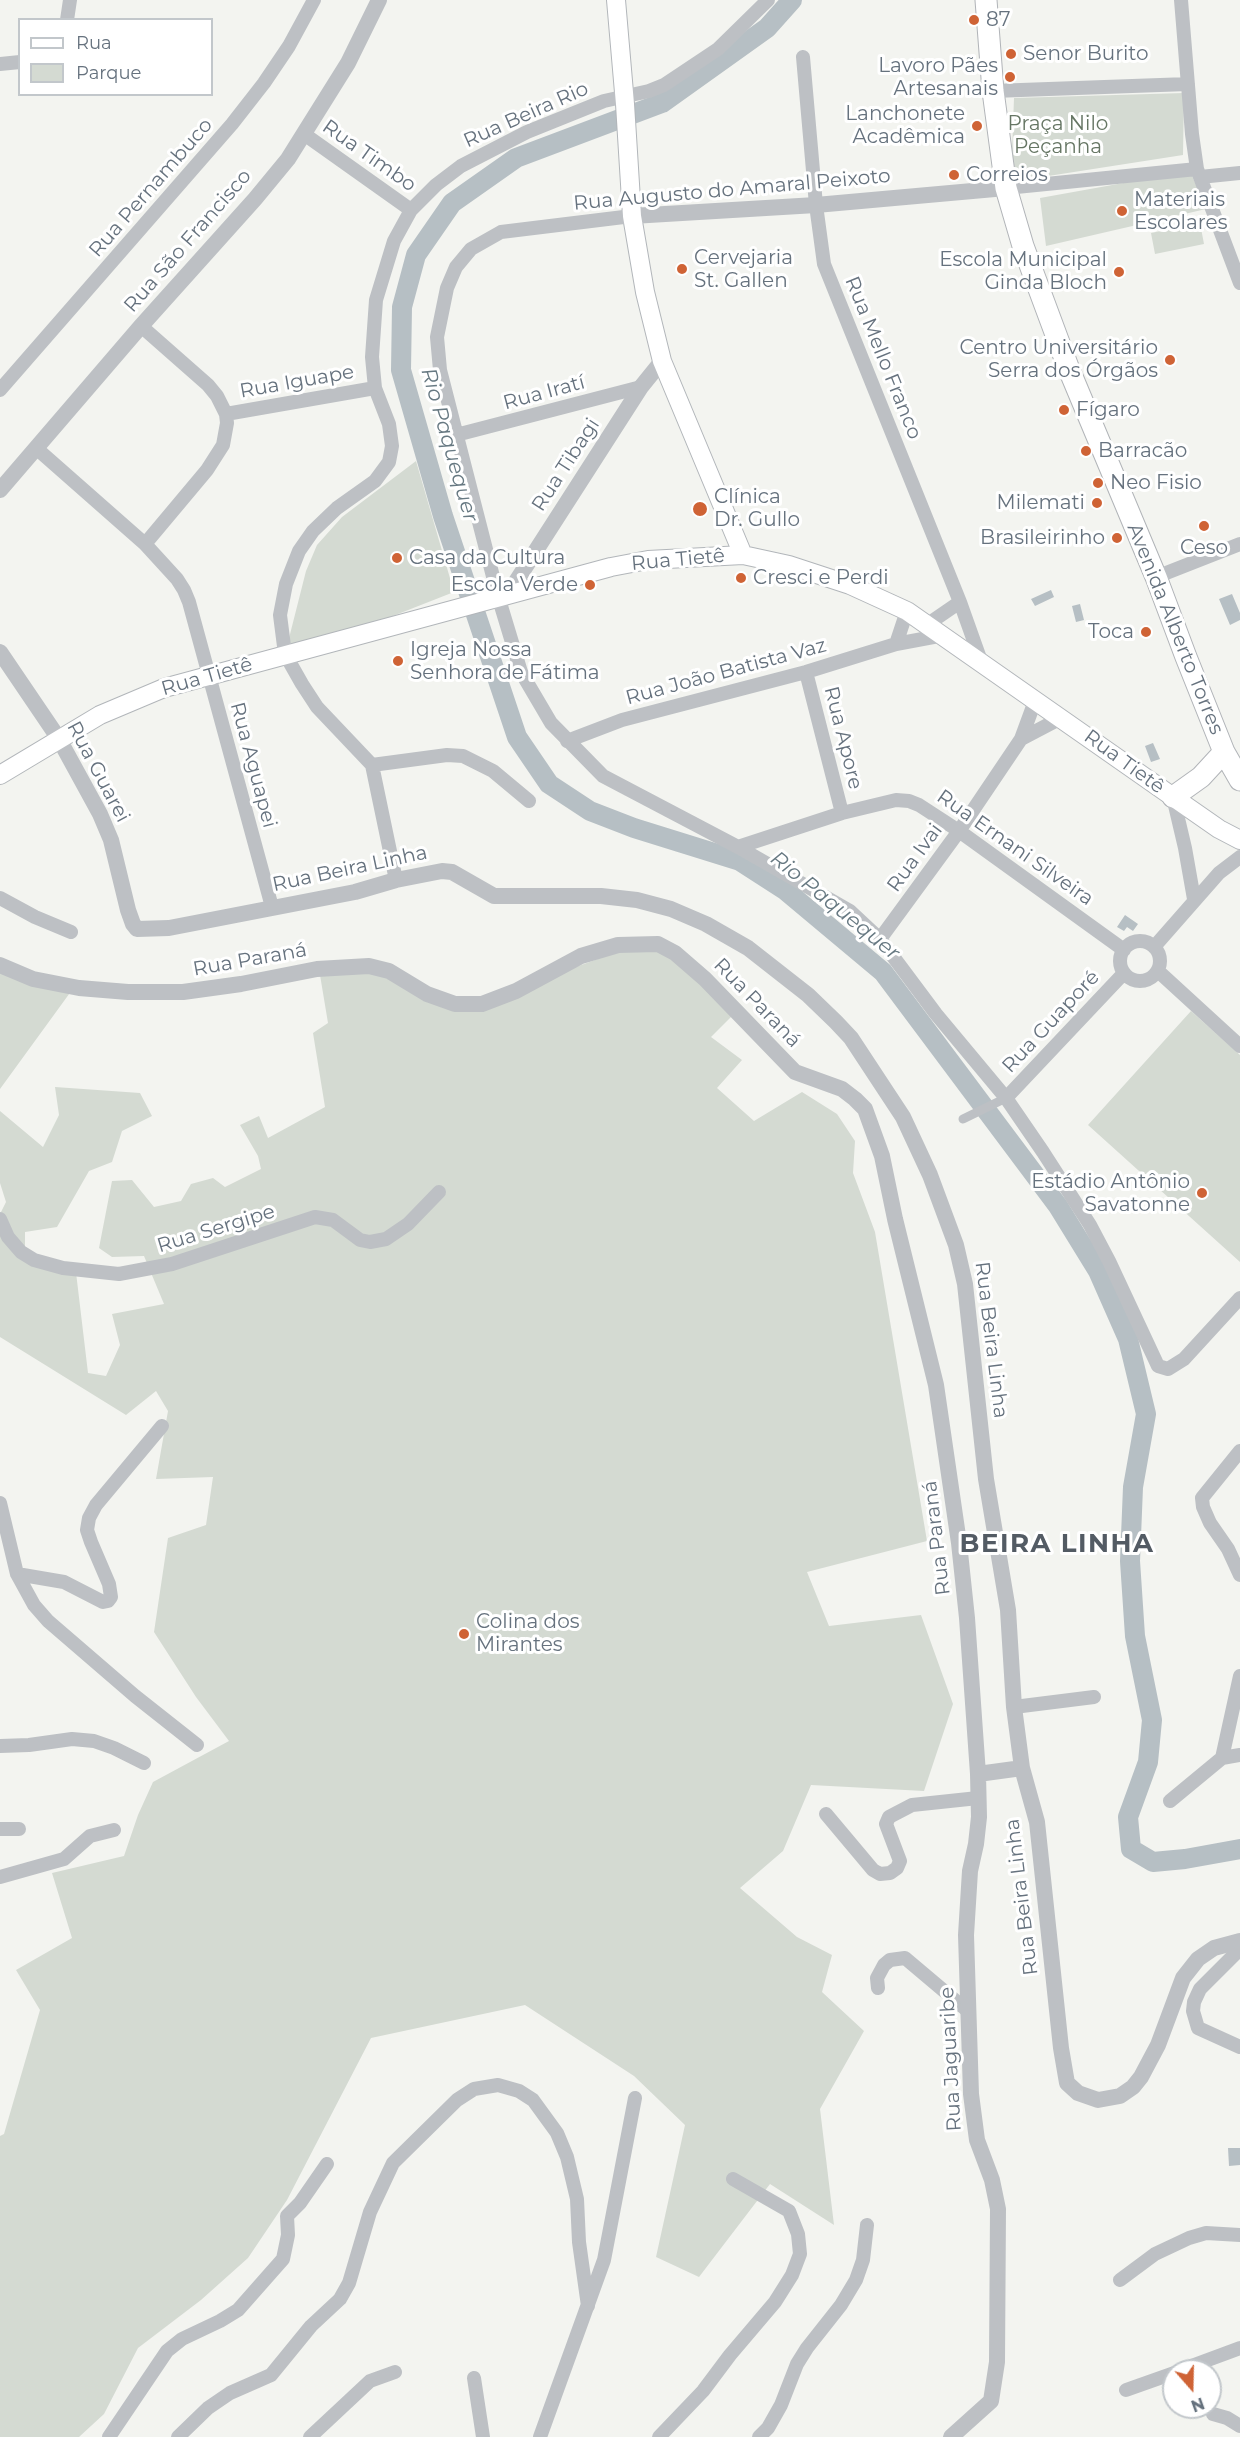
<!DOCTYPE html>
<html>
<head>
<meta charset="utf-8">
<style>
	body { margin:0 }
	#map { position:relative; width:1240px; height:2437px; overflow:hidden; background:#f3f4f0; font-family:Montserrat,sans-serif }
	canvas { display:block }
	.legend { position:absolute; left:18px; top:18px; width:195px; height:78px; box-sizing:border-box; background:#fff; border:2px solid #c2c7cb; margin:0; padding:8px 10px; list-style:none; font-size:18px; color:#66727e }
	.legend li { display:flex; align-items:center; gap:12px; height:30px }
	.legend b { width:30px; border:2px solid #c2c7cb }
	.north { position:absolute; left:1162px; top:2359px; width:60px; height:60px; box-sizing:border-box; background:#fff; border:2px solid #c2c7cb; border-radius:50%; rotate:160deg; font-size:16px; font-weight:700; line-height:24px; text-align:center; color:#66727e }
	.north::after { content:''; display:block; margin:auto; width:21px; height:27px; background:#cf6335; clip-path:polygon(50% 0,100% 100%,50% 72%,0 100%) }
</style>
</head>
<body>
<div id="map">
<canvas width="1240" height="2437"></canvas>
<ul class="legend">
<li><b style="height:8px;background:#fff"></b>Rua</li>
<li><b style="height:16px;background:#d4dad2"></b>Parque</li>
</ul>
<div class="north">N</div>
</div>
<script>
const c = document.querySelector('canvas').getContext('2d');
c.lineJoin = 'round';
function fill(path, color) {
  c.fillStyle = color;
  c.fill(path, 'evenodd');
}
function toPath(rows) {
  const path = new Path2D();
  for (const r of rows) {
    if (r.length === 3) {
      path.moveTo(r[0] + r[2], r[1]);
      path.arc(r[0], r[1], r[2], 0, 2 * Math.PI);
      continue;
    }
    path.moveTo(r[0], r[1]);
    for (let i = 2; i < r.length; i += 2) path.lineTo(r[i], r[i + 1]);
  }
  return path;
}
function trace(path, color, width, dash) {
  c.strokeStyle = color;
  c.lineWidth = width;
  c.lineCap = dash ? 'butt' : 'round';
  c.setLineDash(dash || []);
  c.stroke(path);
}
function drawText(font, color, halo, rows, align = 'center') {
  c.font = font + ' Montserrat,sans-serif';
  c.lineWidth = 6;
  c.setLineDash([]);
  c.textBaseline = 'middle';
  c.strokeStyle = halo;
  c.fillStyle = color;
  for (const [text, x, y, turn = 0] of rows) {
    c.save();
    c.translate(x, y);
    c.rotate((+turn || 0) * Math.PI / 180);
    c.textAlign = isNaN(turn) ? turn : align;
    if (halo) c.strokeText(text, 0, 0);
    c.fillText(text, 0, 0);
    c.restore();
  }
}
fill(toPath([
	[1184,93,1183,155,1029,179,1011,179,1014,98],
	[1190,171,1206,209,1046,246,1040,198],
	[1200,223,1204,244,1155,254,1151,233],
	[416,461,454,592,314,647,285,654,306,571,317,545,342,517],
	[642,946,667,953,733,1015,711,1037,742,1060,717,1088,754,1121,802,1092,837,1114,855,1141,853,1173,875,1232,927,1541,807,1572,829,1626,921,1615,953,1704,924,1791,811,1785,783,1851,740,1888,797,1937,832,1955,822,1992,864,2031,820,2109,834,2225,770,2184,699,2277,656,2257,685,2125,634,2076,525,2005,371,2038,287,2200,248,2258,201,2300,138,2348,104,2414,79,2437,0,2437,0,2136,4,2134,40,2010,16,1970,72,1938,52,1873,124,1856,138,1815,153,1782,229,1741,196,1697,154,1632,168,1538,206,1525,213,1477,156,1479,168,1411,156,1391,126,1415,0,1337,0,1214,6,1202,0,1183,0,1111,43,1147,59,1115,55,1087,140,1093,152,1116,122,1131,112,1162,89,1171,57,1227,25,1232,25,1248,40,1256,75,1264,88,1373,106,1376,120,1345,112,1314,164,1304,144,1256,112,1257,99,1248,112,1181,132,1180,154,1207,181,1201,191,1184,213,1178,225,1187,261,1169,258,1156,240,1125,259,1116,268,1138,325,1107,313,1033,328,1023,320,975,370,970,457,999,485,1000,617,952],
	[0,966,72,990,0,1089],
	[1191,1011,1240,1055,1240,1262,1088,1125]
]), '#d4dad2');
fill(toPath([
	[1051,590,1054,597,1035,606,1031,599],
	[1232,594,1240,613,1240,620,1230,625,1219,599],
	[1080,604,1084,620,1076,622,1072,606],
	[1153,743,1160,759,1151,762,1145,746],
	[1125,915,1138,924,1133,931,1127,927,1124,931,1117,927],
	[1228,2148,1240,2148,1240,2165,1229,2166]
]), '#b6bfc4');
trace(toPath([
	[792,0,767,28,662,103,516,158,452,203,416,255,402,307,401,370,443,516,517,737,549,784,590,811,634,828,740,861,785,890,883,972,1058,1206,1098,1271,1128,1339,1146,1414,1133,1487,1130,1561,1135,1636,1152,1720,1148,1762,1128,1817,1131,1849,1153,1862,1185,1859,1240,1849]
]), '#b6bfc4', 20);
const secondary = toPath([
	[616,0,625,104,632,216,645,292,662,361,743,555],
	[0,775,100,715,164,688,611,567,648,560,743,555,789,565,850,585,907,611,1173,797,1219,829,1240,840]
]);
const primary = toPath([
	[986,0,993,91,1006,188,1023,246,1068,367,1156,577,1186,657,1224,752,1240,780],
	[1173,797,1201,777,1224,752]
]);
trace(secondary, '#b2b6ba', 20);
trace(primary, '#b1b4b8', 23);
trace(toPath([
	[963,1119,1006,1098]
]), '#bdc0c4', 9);
trace(toPath([
	[1181,0,1192,134,1197,169,1240,283],
	[67,20,70,0],
	[803,57,816,205,824,264,960,602,981,661],
	[0,64,20,62],
	[993,91,1188,84],
	[304,134,411,210],
	[1200,177,1240,173],
	[1006,188,1197,169],
	[632,216,501,232,471,249,456,267,447,288,437,337,440,370,498,596,521,672,551,723,603,776,738,847,850,911,880,939,936,1014,1006,1098,1043,1152,1090,1225,1109,1261,1158,1366,1168,1369,1184,1359,1240,1298],
	[141,326,208,385,217,396,226,414,227,423,223,445,207,470,145,544],
	[0,390,232,124,264,83,289,46,314,0],
	[226,414,375,388],
	[456,435,641,387],
	[36,448,145,544,177,579,184,590,189,602,272,907],
	[1156,577,1240,544],
	[928,624,960,602],
	[896,644,907,611],
	[806,672,842,813],
	[1021,739,1061,718],
	[567,741,622,720,806,672,896,644,944,635],
	[372,765,317,707,302,684,285,654,280,615,286,584,299,551,313,531,337,508,375,481,389,462,392,446,389,424,375,388,372,357,376,300,394,241,411,210,436,185,461,166,527,132,604,101,649,91,664,85,718,49,768,0],
	[372,765,447,755,463,756,493,771,529,801],
	[372,765,396,880],
	[1173,797,1185,848,1194,899],
	[738,847,842,813,896,800,909,801,919,805,959,831,1124,950],
	[0,898,35,917,71,932],
	[880,939,959,831,1021,739,1035,701],
	[1140,961,20],
	[1154,947,1219,873,1240,857],
	[1158,971,1240,1046],
	[1006,1098,1124,973],
	[0,1219,8,1237,21,1252,34,1260,63,1268,119,1274,172,1264,315,1217,333,1220,360,1240,370,1242,386,1239,408,1224,439,1192],
	[1240,1451,1202,1498,1203,1507,1210,1523,1228,1549,1240,1575],
	[0,1503,17,1574,34,1605,48,1621,135,1696,197,1745],
	[17,1574,64,1582,103,1602,108,1601,111,1597,109,1584,91,1542,87,1530,89,1518,96,1505,162,1426],
	[1014,1707,1094,1697],
	[0,1746,29,1745,72,1739,94,1741,114,1748,144,1763],
	[1222,1758,1240,1676],
	[1170,1801,1222,1758,1240,1755],
	[826,1814,873,1870,880,1874,890,1873,897,1868,900,1861,886,1824,889,1817,912,1805,978,1798],
	[0,1829,19,1829],
	[0,1877,64,1859,90,1836,114,1830],
	[1240,1949,1200,1989,1194,2002,1193,2011,1198,2028,1240,2047],
	[878,1988,877,1978,884,1965,890,1960,905,1958,969,2012],
	[1120,2280,1155,2254,1189,2238,1206,2233,1240,2235],
	[1178,2371,1240,2348],
	[474,2378,483,2437],
	[1126,2390,1174,2373],
	[1213,2414,1227,2418,1240,2426],
	[109,2437,167,2351,182,2339,220,2321,238,2310,283,2259,288,2235,287,2216,300,2203,327,2164],
	[178,2437,208,2408,230,2393,271,2375,311,2326,340,2299,349,2283,370,2212,393,2163,457,2100,474,2089,498,2085,519,2091,533,2100,557,2133,567,2157,577,2199,579,2242,588,2306],
	[310,2437,370,2381,395,2372],
	[540,2437,604,2260,635,2098],
	[659,2437,703,2391,730,2355,775,2302,792,2275,800,2254,798,2234,789,2211,733,2179],
	[759,2437,768,2428,781,2405,797,2364,807,2348,841,2305,856,2280,863,2260,867,2225]
]), '#bdc0c4', 14);
trace(toPath([
	[632,216,816,205,1006,188],
	[0,490,141,326,255,199,288,159,348,63,379,0],
	[508,594,641,387,662,361],
	[0,652,59,739,100,814,111,840,128,910,133,924,137,929,169,928,355,892,396,880,442,871,452,872,494,896,601,896,637,900,671,909,706,924,748,948,808,995,836,1022,851,1038,903,1117,930,1175,956,1245,965,1284,986,1479,1008,1610,1014,1707,1022,1768,1037,1822,1061,2048,1067,2083,1078,2093,1098,2100,1120,2096,1133,2087,1141,2077,1158,2045,1183,1978,1198,1959,1214,1948,1240,1941],
	[0,965,33,979,79,988,128,992,183,992,241,984,317,969,369,966,389,971,427,994,455,1004,482,1004,516,991,581,956,618,945,658,944,675,953,705,979,795,1072,842,1089,855,1099,865,1109,882,1156,895,1219,936,1385,959,1543,967,1618,978,1774],
	[951,2437,991,2401,997,2362,998,2209,992,2180,977,2140,971,2094,966,1935,970,1871,976,1844,979,1817,978,1774,1022,1768]
]), '#bdc0c4', 16);
trace(secondary, '#fff', 18);
trace(primary, '#fff', 21);
for (const [x, y, r, color] of [
	[974,20,6,"#cf6335"],
	[1011,54,6,"#cf6335"],
	[1010,77,6,"#cf6335"],
	[977,126,6,"#cf6335"],
	[954,175,6,"#cf6335"],
	[1122,211,6,"#cf6335"],
	[682,269,6,"#cf6335"],
	[1119,272,6,"#cf6335"],
	[1170,360,6,"#cf6335"],
	[1064,410,6,"#cf6335"],
	[1086,451,6,"#cf6335"],
	[1098,483,6,"#cf6335"],
	[1097,503,6,"#cf6335"],
	[700,509,8,"#cf6335"],
	[1204,526,6,"#cf6335"],
	[1117,538,6,"#cf6335"],
	[397,558,6,"#cf6335"],
	[741,578,6,"#cf6335"],
	[590,585,6,"#cf6335"],
	[1146,632,6,"#cf6335"],
	[398,661,6,"#cf6335"],
	[1202,1193,6,"#cf6335"],
	[464,1634,6,"#cf6335"]
]) {
  const dot = new Path2D();
  dot.arc(x, y, r, 0, 2 * Math.PI);
  c.fillStyle = color;
  c.fill(dot);
  trace(dot, '#fff', 2);
}
drawText('20px', '#66727e', '#fff', [
	["87",986,20],
	["Senor Burito",1023,54],
	["Lavoro Pães",998,66,"right"],
	["Artesanais",998,89,"right"],
	["Lanchonete",965,114,"right"],
	["Acadêmica",965,137,"right"],
	["Correios",966,175],
	["Materiais",1134,200],
	["Escolares",1134,223],
	["Cervejaria",694,258],
	["St. Gallen",694,281],
	["Escola Municipal",1107,260,"right"],
	["Ginda Bloch",1107,283,"right"],
	["Centro Universitário",1158,348,"right"],
	["Serra dos Órgãos",1158,371,"right"],
	["Fígaro",1076,410],
	["Barracão",1098,451],
	["Neo Fisio",1110,483],
	["Clínica",714,497],
	["Dr. Gullo",714,520],
	["Milemati",1085,503,"right"],
	["Brasileirinho",1105,538,"right"],
	["Ceso",1204,548,"center"],
	["Casa da Cultura",409,558],
	["Cresci e Perdi",753,578],
	["Escola Verde",578,585,"right"],
	["Toca",1134,632,"right"],
	["Igreja Nossa",410,650],
	["Senhora de Fátima",410,673],
	["Estádio Antônio",1190,1182,"right"],
	["Savatonne",1190,1205,"right"],
	["Colina dos",476,1622],
	["Mirantes",476,1645]
], 'left');
drawText('20px', '#66727e', '#fff', [
	["Rua Beira Rio",526,115,-24],
	["Rua Timbo",369,156,35],
	["Rua Pernambuco",151,188,-49],
	["Rua Augusto do Amaral Peixoto",732,190,-5],
	["Rua São Francisco",188,241,-49],
	["Rua Mello Franco",883,358,68],
	["Rua Iguape",297,382,-10],
	["Rua Iratí",544,393,-15],
	["Rua Tibagi",566,465,-57],
	["Rua Tietê",678,560,-5],
	["Avenida Alberto Torres",1175,629,68],
	["Rua João Batista Vaz",726,672,-15],
	["Rua Tietê",207,677,-16],
	["Rua Apore",843,738,76],
	["Rua Tietê",1124,762,36],
	["Rua Aguapei",253,765,75],
	["Rua Guarei",98,772,62],
	["Rua Ernani Silveira",1015,848,35],
	["Rua Ivai",915,858,-54],
	["Rua Beira Linha",350,869,-12],
	["Rua Paraná",250,960,-10],
	["Rua Paraná",757,1003,46],
	["Rua Guaporé",1051,1022,-47],
	["Rua Sergipe",216,1229,-17],
	["Rua Beira Linha",991,1340,83],
	["Rua Paraná",937,1538,-97],
	["Rua Beira Linha",1022,1897,-97],
	["Rua Jaguaribe",951,2059,-93]
]);
drawText('20px', '#667664', '#fff', [
	["Praça Nilo",1058,124],
	["Peçanha",1058,147]
]);
drawText('italic 21px', '#677982', '#fff', [
	["Rio Paquequer",449,445,74],
	["Rio Paquequer",835,906,39]
]);
c.letterSpacing = '1.5px';
drawText('bold 26px', '#535b64', '#fff', [
	["BEIRA LINHA",1057,1544]
]);
c.letterSpacing = '0px';
</script>
</body>
</html>
